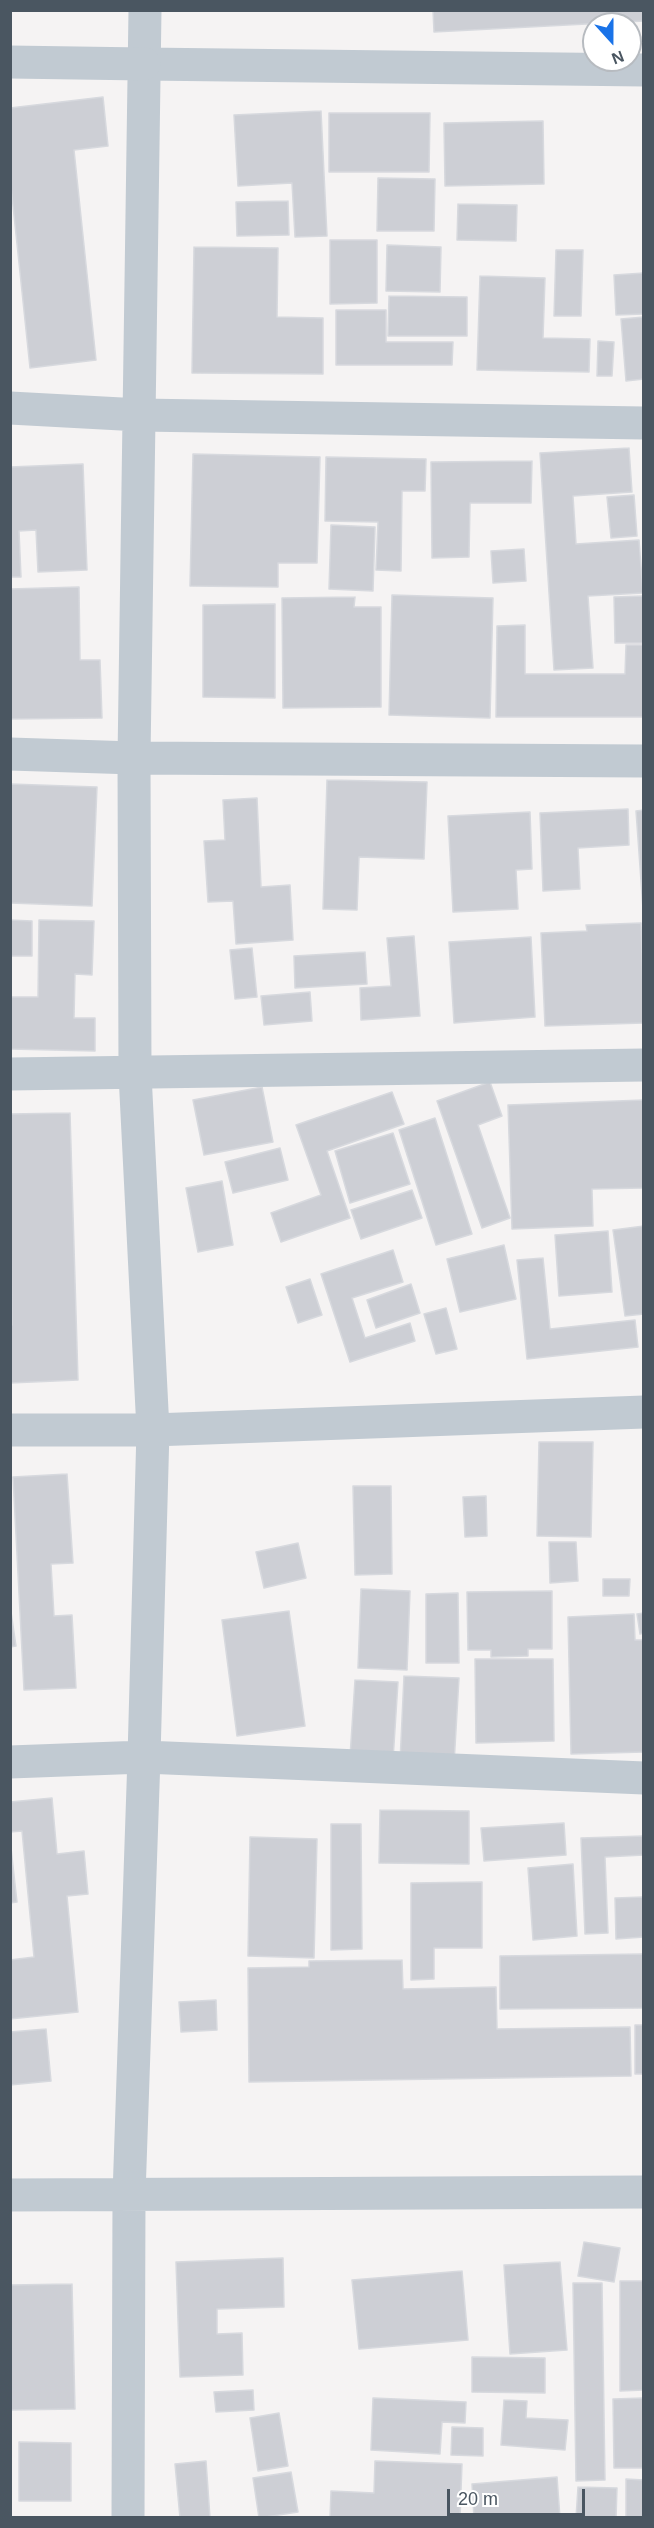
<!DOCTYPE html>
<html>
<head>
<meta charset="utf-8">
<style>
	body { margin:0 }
	#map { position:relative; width:654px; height:2528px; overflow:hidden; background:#f5f3f3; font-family:Arial,sans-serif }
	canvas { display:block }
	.frame { position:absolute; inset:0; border:12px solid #4a5661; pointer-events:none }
	.north { position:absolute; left:582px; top:12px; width:60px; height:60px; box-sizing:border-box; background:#fff; border:2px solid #b7bbc0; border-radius:50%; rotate:159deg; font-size:16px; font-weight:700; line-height:24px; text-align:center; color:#4a5661 }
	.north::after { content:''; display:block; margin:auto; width:21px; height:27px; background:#1a73e8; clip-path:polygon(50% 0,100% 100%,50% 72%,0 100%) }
	.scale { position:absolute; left:447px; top:2489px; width:138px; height:27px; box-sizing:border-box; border:3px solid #4a5661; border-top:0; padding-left:8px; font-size:18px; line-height:21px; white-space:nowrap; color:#4a5661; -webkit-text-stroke:4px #fff; paint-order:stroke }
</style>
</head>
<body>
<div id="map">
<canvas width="654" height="2528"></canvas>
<div class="frame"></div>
<div class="north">N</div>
<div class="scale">20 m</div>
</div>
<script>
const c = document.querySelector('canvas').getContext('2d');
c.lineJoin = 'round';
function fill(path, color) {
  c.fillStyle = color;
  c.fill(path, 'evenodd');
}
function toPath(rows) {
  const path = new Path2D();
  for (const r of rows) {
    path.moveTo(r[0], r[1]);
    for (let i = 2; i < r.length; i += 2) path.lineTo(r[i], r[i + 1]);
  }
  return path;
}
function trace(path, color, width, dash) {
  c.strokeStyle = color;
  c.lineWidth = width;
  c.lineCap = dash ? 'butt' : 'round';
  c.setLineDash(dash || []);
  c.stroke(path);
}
const building = toPath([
	[433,10,644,10,644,21,434,32,433,10],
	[103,97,108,146,74,150,96,360,30,368,10,177,10,108,103,97],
	[321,111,327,236,295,237,292,183,238,186,234,115,321,111],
	[329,113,430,113,429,172,329,172,329,113],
	[543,121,544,184,445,186,444,123,543,121],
	[378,178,435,179,434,231,377,231,378,178],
	[288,201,289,235,237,236,236,202,288,201],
	[458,204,517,205,516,241,457,240,458,204],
	[330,240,377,240,377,303,330,304,330,240],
	[387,245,441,247,440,292,386,291,387,245],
	[194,247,278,248,277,317,323,318,323,374,192,373,194,247],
	[556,250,583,250,581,316,554,316,556,250],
	[644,273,644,314,616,315,614,275,644,273],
	[480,276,545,278,543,338,590,339,589,372,477,370,480,276],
	[389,296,467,297,467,336,388,336,389,296],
	[336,310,386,310,386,342,453,342,452,365,336,365,336,310],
	[644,317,644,379,626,381,621,319,644,317],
	[598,341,614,342,612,376,597,376,598,341],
	[629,448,632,492,573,496,576,544,639,540,643,593,588,596,593,668,554,670,540,453,629,448],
	[193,454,320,457,317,563,278,563,278,587,190,586,193,454],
	[326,457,426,459,425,491,402,491,401,571,376,570,378,522,325,521,326,457],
	[532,461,531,503,470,503,469,557,432,558,431,462,532,461],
	[83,464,87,570,38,572,36,530,19,531,21,577,10,577,10,467,83,464],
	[634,495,637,536,611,538,607,497,634,495],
	[331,525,375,527,373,591,329,589,331,525],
	[524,549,526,581,493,583,491,551,524,549],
	[79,587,80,660,100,660,102,718,10,719,10,589,79,587],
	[392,595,493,598,490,718,389,715,392,595],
	[644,596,644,643,615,643,614,597,644,596],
	[355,597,354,607,381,607,381,707,283,708,282,598,355,597],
	[275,604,275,698,203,697,203,605,275,604],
	[525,625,525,674,625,674,626,645,644,645,644,717,496,717,497,626,525,625],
	[327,780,427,782,424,859,359,857,357,910,323,909,327,780],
	[10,784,97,787,92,906,10,903,10,784],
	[257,798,261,887,290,885,293,940,236,944,233,901,208,902,204,841,225,840,223,800,257,798],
	[628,809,629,845,578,848,580,889,543,891,540,813,628,809],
	[644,810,644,909,643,909,636,811,644,810],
	[530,812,532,869,516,870,518,909,453,912,448,816,530,812],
	[10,920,32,921,32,956,10,956,10,920],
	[39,920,94,921,92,975,75,974,74,1018,95,1018,95,1051,10,1049,10,997,38,997,39,920],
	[641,923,644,1023,545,1026,541,933,587,931,586,925,641,923],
	[414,936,420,1016,361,1020,360,988,391,986,387,938,414,936],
	[531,937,535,1017,454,1023,449,942,531,937],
	[252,948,257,997,235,999,230,950,252,948],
	[365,952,367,984,295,988,294,956,365,952],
	[310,992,312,1021,264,1025,261,996,310,992],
	[490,1082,502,1116,478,1125,510,1218,482,1228,437,1101,490,1082],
	[262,1087,273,1142,204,1155,193,1100,262,1087],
	[392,1092,404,1124,327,1151,350,1218,281,1242,271,1213,321,1195,296,1125,392,1092],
	[644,1100,643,1188,592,1189,593,1226,512,1229,508,1105,644,1100],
	[70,1113,78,1380,10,1383,10,1325,12,1325,10,1114,70,1113],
	[435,1118,472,1234,436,1245,399,1130,435,1118],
	[393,1133,410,1184,350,1203,335,1151,393,1133],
	[280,1148,288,1180,233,1193,225,1162,280,1148],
	[222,1181,233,1245,198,1252,186,1188,222,1181],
	[412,1190,422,1218,361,1239,351,1210,412,1190],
	[644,1226,644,1314,625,1316,613,1230,644,1226],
	[608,1231,612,1292,559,1296,555,1235,608,1231],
	[504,1245,516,1299,460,1312,447,1259,504,1245],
	[393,1250,403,1282,352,1298,365,1338,410,1323,415,1341,350,1362,321,1274,393,1250],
	[543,1258,550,1329,635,1320,638,1347,527,1359,517,1260,543,1258],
	[310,1279,322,1315,298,1323,286,1287,310,1279],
	[411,1284,420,1313,376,1328,367,1300,411,1284],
	[446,1308,457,1349,436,1354,424,1314,446,1308],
	[539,1442,593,1442,591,1537,537,1536,539,1442],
	[67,1474,73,1563,51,1564,54,1616,72,1615,76,1688,24,1690,13,1477,67,1474],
	[353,1486,391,1486,392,1574,355,1575,353,1486],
	[486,1496,487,1536,465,1537,463,1497,486,1496],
	[549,1542,576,1542,578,1581,550,1583,549,1542],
	[298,1543,306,1578,264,1588,256,1552,298,1543],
	[603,1579,630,1579,629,1596,603,1596,603,1579],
	[361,1589,410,1591,407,1670,358,1668,361,1589],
	[552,1591,552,1649,528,1649,528,1656,491,1657,491,1650,468,1650,467,1592,552,1591],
	[458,1593,459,1663,426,1663,426,1594,458,1593],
	[10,1605,16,1646,10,1647,10,1605],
	[289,1611,305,1726,237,1736,222,1620,289,1611],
	[644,1613,644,1633,640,1634,637,1614,644,1613],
	[634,1614,635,1640,644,1640,644,1752,571,1754,568,1617,634,1614],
	[475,1659,553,1659,554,1741,476,1743,475,1659],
	[404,1676,459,1678,454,1764,400,1762,404,1676],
	[355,1680,398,1682,393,1760,350,1757,355,1680],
	[52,1798,57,1854,84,1851,88,1894,67,1896,78,2012,10,2019,10,1960,34,1957,22,1831,10,1832,10,1802,52,1798],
	[380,1810,469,1811,469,1864,379,1863,380,1810],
	[564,1823,566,1855,484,1861,481,1828,564,1823],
	[331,1824,361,1824,362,1949,331,1950,331,1824],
	[644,1836,644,1855,605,1857,608,1933,585,1934,581,1838,644,1836],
	[250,1837,317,1839,314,1958,248,1956,250,1837],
	[10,1839,17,1902,10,1903,10,1839],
	[573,1864,577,1936,533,1940,528,1868,573,1864],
	[482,1882,482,1948,434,1948,434,1979,411,1980,411,1883,482,1882],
	[644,1897,644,1937,616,1939,615,1898,644,1897],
	[644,1954,644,2008,500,2009,500,1956,644,1954],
	[402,1960,403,1989,496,1987,497,2029,630,2027,631,2076,249,2082,248,1968,309,1967,309,1961,402,1960],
	[216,2000,217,2030,181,2032,179,2002,216,2000],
	[635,2025,644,2025,644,2074,635,2074,635,2025],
	[46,2029,51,2081,10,2085,10,2032,46,2029],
	[584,2242,620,2248,614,2282,578,2276,584,2242],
	[283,2258,284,2307,217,2309,217,2334,242,2333,243,2375,180,2377,176,2262,283,2258],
	[560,2262,567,2350,510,2354,504,2265,560,2262],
	[462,2271,468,2340,359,2349,352,2280,462,2271],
	[620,2281,644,2281,644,2390,620,2391,620,2281],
	[573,2283,602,2283,605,2480,576,2481,573,2283],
	[72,2284,75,2409,11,2410,10,2285,72,2284],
	[472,2357,545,2358,545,2393,472,2392,472,2357],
	[253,2390,254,2410,216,2412,214,2392,253,2390],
	[373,2398,466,2402,465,2423,442,2422,440,2454,371,2450,373,2398],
	[644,2398,644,2468,614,2468,613,2399,644,2398],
	[504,2400,527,2401,526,2418,568,2420,565,2450,501,2445,504,2400],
	[279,2413,288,2466,258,2471,250,2418,279,2413],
	[452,2427,483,2428,483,2456,451,2455,452,2427],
	[19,2442,71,2443,71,2501,19,2501,19,2442],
	[206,2461,210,2518,180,2518,175,2464,206,2461],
	[375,2461,462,2464,460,2518,330,2518,331,2491,374,2493,375,2461],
	[291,2472,298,2512,259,2518,253,2478,291,2472],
	[557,2477,560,2518,474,2518,472,2484,557,2477],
	[626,2479,644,2480,644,2518,626,2518,626,2479],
	[578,2487,617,2488,616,2518,576,2518,578,2487]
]);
fill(building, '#cdcfd5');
trace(building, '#d7d9de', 1.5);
trace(toPath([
	[144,64,644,70],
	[10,408,140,415,644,423],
	[10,754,134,758,644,761],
	[10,1074,644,1065],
	[10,1430,153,1430,644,1412],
	[10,1762,144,1757,644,1778],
	[10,2195,644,2192],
	[128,2518,129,2195,144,1757,153,1430,135,1074,134,758,145,10]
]), '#c1cad2', 33);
trace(toPath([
	[10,62,144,64]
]), '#c1cad2', 33);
</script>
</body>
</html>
